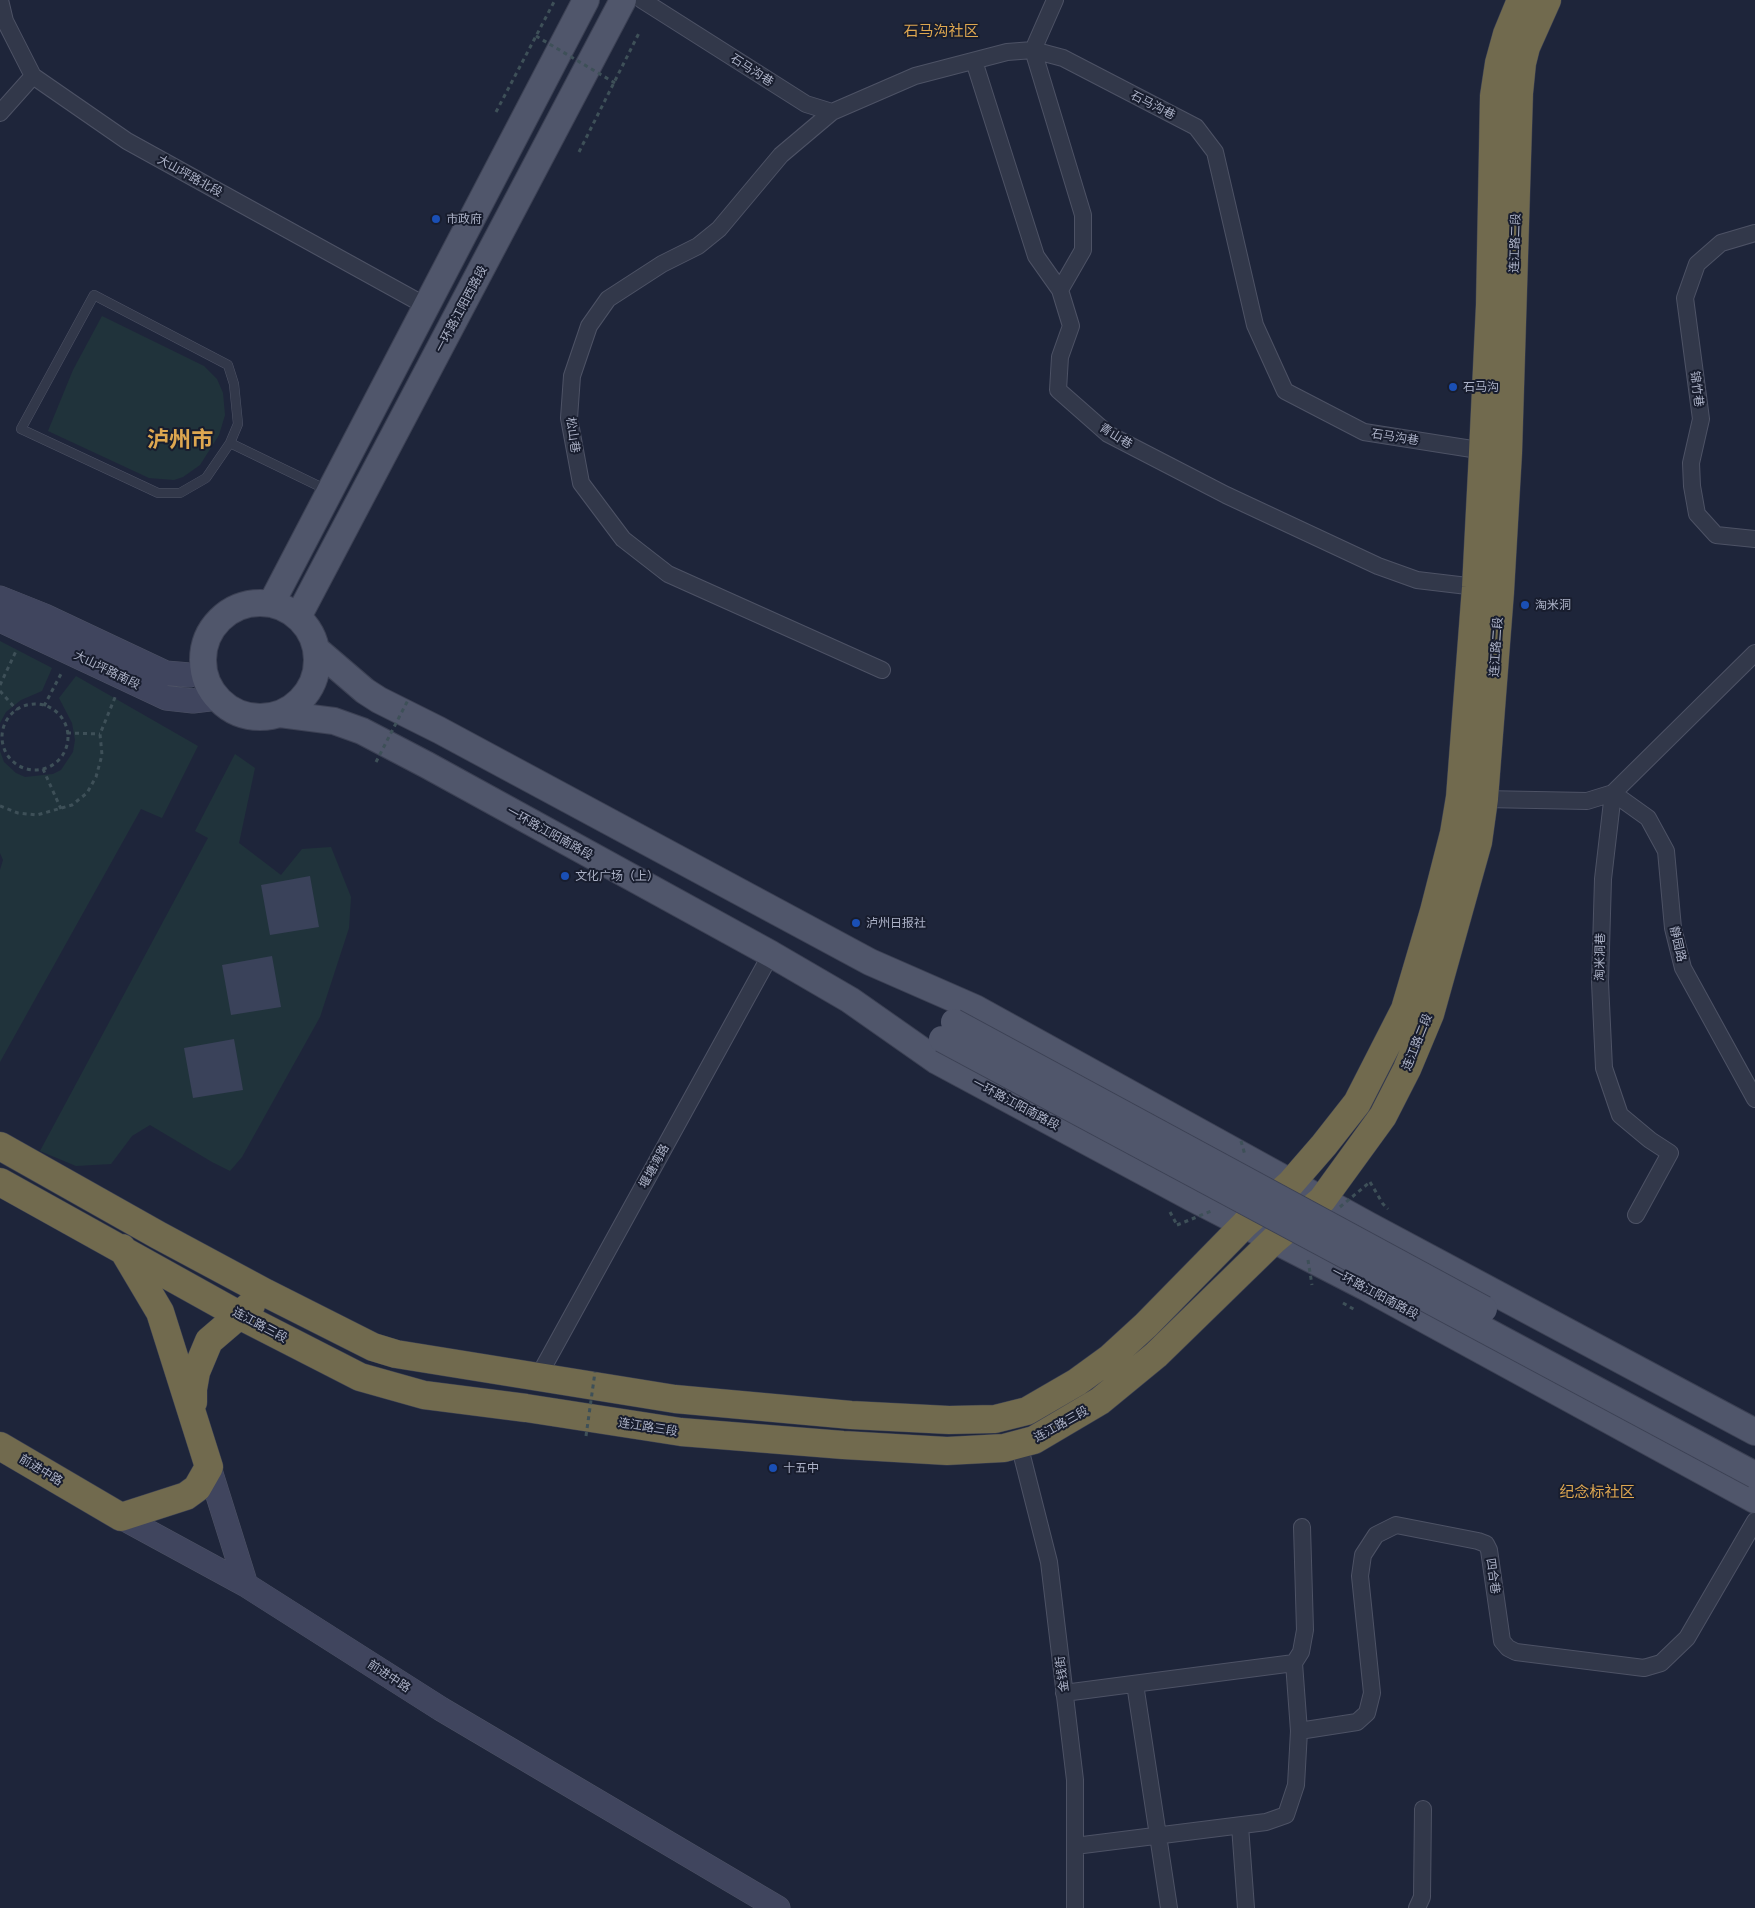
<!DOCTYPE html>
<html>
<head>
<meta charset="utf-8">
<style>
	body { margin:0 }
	canvas { display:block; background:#1e253a }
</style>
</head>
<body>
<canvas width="1755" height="1908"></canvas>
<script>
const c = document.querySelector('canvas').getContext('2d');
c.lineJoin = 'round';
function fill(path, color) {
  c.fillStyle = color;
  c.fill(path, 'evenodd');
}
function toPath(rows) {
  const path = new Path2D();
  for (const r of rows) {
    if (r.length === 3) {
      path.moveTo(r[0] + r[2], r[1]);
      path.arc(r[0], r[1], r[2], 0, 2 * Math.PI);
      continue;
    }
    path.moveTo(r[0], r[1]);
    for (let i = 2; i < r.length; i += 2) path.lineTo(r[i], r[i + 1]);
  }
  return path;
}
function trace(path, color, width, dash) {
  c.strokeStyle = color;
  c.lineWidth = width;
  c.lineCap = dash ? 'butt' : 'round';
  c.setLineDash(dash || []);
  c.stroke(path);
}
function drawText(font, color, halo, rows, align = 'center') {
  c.font = font + ' Commissioner,"Noto Sans SC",sans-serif';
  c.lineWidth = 4;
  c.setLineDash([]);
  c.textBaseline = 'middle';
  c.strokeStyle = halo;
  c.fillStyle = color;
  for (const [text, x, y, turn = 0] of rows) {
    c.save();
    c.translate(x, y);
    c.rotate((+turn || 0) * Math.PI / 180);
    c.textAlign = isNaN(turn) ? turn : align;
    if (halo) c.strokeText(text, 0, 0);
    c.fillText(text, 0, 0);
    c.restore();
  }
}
fill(toPath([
	[102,316,204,366,217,379,223,393,225,415,219,435,200,465,183,477,174,480,149,478,48,431,73,370],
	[0,641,52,668,42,691,21,700,6,712,0,723],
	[76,676,198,746,162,818,141,809,0,1062,0,870,3,860,0,853,0,751,4,762,16,773,25,777,53,774,61,770,73,752,75,740,72,723,59,698],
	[235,754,255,768,239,843,281,875,302,849,331,847,351,897,349,928,320,1017,242,1157,230,1171,212,1162,150,1125,132,1136,111,1164,76,1166,40,1151,208,838,195,831]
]), '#20333b');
fill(toPath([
	[310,876,319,927,270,935,261,885],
	[272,956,281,1007,231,1015,222,965],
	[234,1039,243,1090,193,1098,184,1048]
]), '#3a425a');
const lane = toPath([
	[94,295,228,365,234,384,238,424,230,443,206,478,180,493,158,493,21,429,94,295],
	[230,443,329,491]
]);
const street = toPath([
	[0,0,5,21,33,76,127,141,426,306],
	[642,0,806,104,832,112,915,76,1007,52,1033,50,1063,58,1196,127,1215,152,1255,325,1285,391,1364,432,1491,452],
	[1055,0,1033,50,1083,215,1083,250,1060,290],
	[974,61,1036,256,1060,290,1071,326,1060,357,1058,390,1108,434,1226,495,1378,566,1417,580,1476,587],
	[832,112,781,155,719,229,698,246,662,264,608,299,589,326,572,376,569,418,581,483,623,539,668,574,882,670],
	[0,113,33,76],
	[1755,233,1721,243,1697,264,1685,298,1701,419,1691,463,1692,486,1697,514,1716,535,1755,539],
	[1755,653,1613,793,1648,818,1666,851,1673,928,1683,968,1755,1099],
	[1484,799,1587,801,1613,793,1603,879,1600,982,1604,1068,1620,1115,1650,1140,1670,1153,1636,1215],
	[538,1377,771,954],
	[1019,1444,1049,1562,1075,1780,1075,1908],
	[1135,1684,1169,1908],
	[1064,1693,1294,1663,1301,1652,1305,1630,1302,1527],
	[1299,1731,1357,1722,1367,1713,1372,1693,1360,1576,1363,1555,1376,1535,1396,1525,1478,1541,1486,1544,1489,1550,1502,1641,1508,1648,1516,1652,1644,1668,1661,1663,1687,1638,1755,1521],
	[1240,1826,1246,1908],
	[1075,1846,1266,1822,1286,1815,1296,1785,1299,1731,1294,1663],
	[1417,1908,1422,1897,1423,1809]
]);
const secondary = toPath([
	[0,598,45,616,166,673,190,675,205,672],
	[0,620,166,698,193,701,218,698],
	[209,1467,246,1585],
	[121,1517,246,1585,441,1709,778,1908]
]);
const primary = toPath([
	[260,660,57],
	[271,604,586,0],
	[298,617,623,0],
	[316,649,365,691,379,700,439,730,870,962,975,1008,1368,1225,1755,1432],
	[280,714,334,721,362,731,427,765,771,954,850,1000,937,1061,1192,1198,1367,1288,1755,1500]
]);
const highway = toPath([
	[0,1146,158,1235,266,1293,373,1347,396,1354,675,1399,851,1415,949,1420,995,1419,1027,1411,1077,1382,1110,1358,1146,1325,1245,1224,1291,1183,1324,1145,1357,1103,1405,1009,1434,911,1454,833,1460,797,1476,587,1483,452,1490,305,1494,96,1499,63,1507,34,1521,0],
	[0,1182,239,1315,360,1377,424,1395,526,1408,681,1432,843,1445,947,1451,1004,1448,1034,1440,1100,1401,1156,1355,1274,1240,1322,1200,1383,1116,1407,1069,1430,1014,1478,842,1484,799,1500,592,1508,453,1519,93,1522,63,1526,47,1547,0],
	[193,1402,193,1389,196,1372,209,1341,251,1305],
	[0,1446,121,1517,186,1496,197,1488,209,1467,160,1312,122,1248]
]);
trace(lane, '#4d5265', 10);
trace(street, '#4d5265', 18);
trace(secondary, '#4d5265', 25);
trace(primary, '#3c4154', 28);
trace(highway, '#3a3f52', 29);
trace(toPath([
	[496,112,555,0],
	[579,152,639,33],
	[0,685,17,649],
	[0,691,17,710],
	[35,737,33],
	[44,706,62,672],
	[67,733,100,734],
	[43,769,61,809],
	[0,806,18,813,37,815,72,805,87,793,96,777,102,755,100,734,116,695],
	[1370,1182,1383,1204,1388,1209],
	[1170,1212,1177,1225],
	[1343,1303,1355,1310]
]), '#3e5058', 3, [4, 4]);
trace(lane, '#32384a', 9);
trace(street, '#32384a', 16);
trace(secondary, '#40455e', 24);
trace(primary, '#50566b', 26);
trace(highway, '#716a4e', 28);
const primaryBridge = toPath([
	[954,1022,1484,1309],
	[942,1039,1755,1475]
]);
trace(primaryBridge, '#3c4154', 28, []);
trace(toPath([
	[536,36,615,83],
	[376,762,408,700],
	[1241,1141,1245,1155],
	[1340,1207,1370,1182],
	[1177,1225,1214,1210],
	[1308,1260,1312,1285],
	[586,1436,595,1372]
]), '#3e5058', 3, [4, 4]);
trace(primaryBridge, '#50566b', 26);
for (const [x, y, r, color] of [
	[436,219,5,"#1a4fb4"],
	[1453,387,5,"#1a4fb4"],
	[1525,605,5,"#1a4fb4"],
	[565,876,5,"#1a4fb4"],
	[856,923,5,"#1a4fb4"],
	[773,1468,5,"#1a4fb4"]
]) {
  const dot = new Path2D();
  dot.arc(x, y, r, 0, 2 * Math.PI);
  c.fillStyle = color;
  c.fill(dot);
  trace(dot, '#181d2e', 2);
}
drawText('12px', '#acb2c7', '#181d2e', [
	["石马沟巷",752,70,33],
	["石马沟巷",1153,105,27],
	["大山坪路北段",190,176,29],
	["连江路二段",1515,243,-88],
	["一环路江阳西路段",461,309,-62],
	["锦竹巷",1697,389,83],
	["松山巷",573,435,82],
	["青山巷",1116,436,32],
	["石马沟巷",1395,437,9],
	["连江路二段",1496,647,-86],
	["大山坪路南段",107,670,26],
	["一环路江阳南路段",550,833,29],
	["静园路",1678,944,77],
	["淘米洞巷",1600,957,-89],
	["连江路二段",1417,1042,-68],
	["一环路江阳南路段",1016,1104,28],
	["堰塘湾路",654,1166,-61],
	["一环路江阳南路段",1375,1293,28],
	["连江路三段",260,1325,28],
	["连江路三段",1061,1424,-29],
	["连江路三段",648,1427,9],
	["前进中路",41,1470,31],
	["四合巷",1493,1576,82],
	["金钱街",1062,1674,-97],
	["前进中路",389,1676,33]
]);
drawText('12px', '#acb2c7', '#181d2e', [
	["市政府",446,219],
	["石马沟",1463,387],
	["淘米洞",1535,605],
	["文化广场（上）",575,876],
	["泸州日报社",866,923],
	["十五中",783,1468]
], 'left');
drawText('15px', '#dea750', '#181d2e', [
	["石马沟社区",941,31],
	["纪念标社区",1597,1492]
]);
drawText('bold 22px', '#dea750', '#181d2e', [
	["泸州市",180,440]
]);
</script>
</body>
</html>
